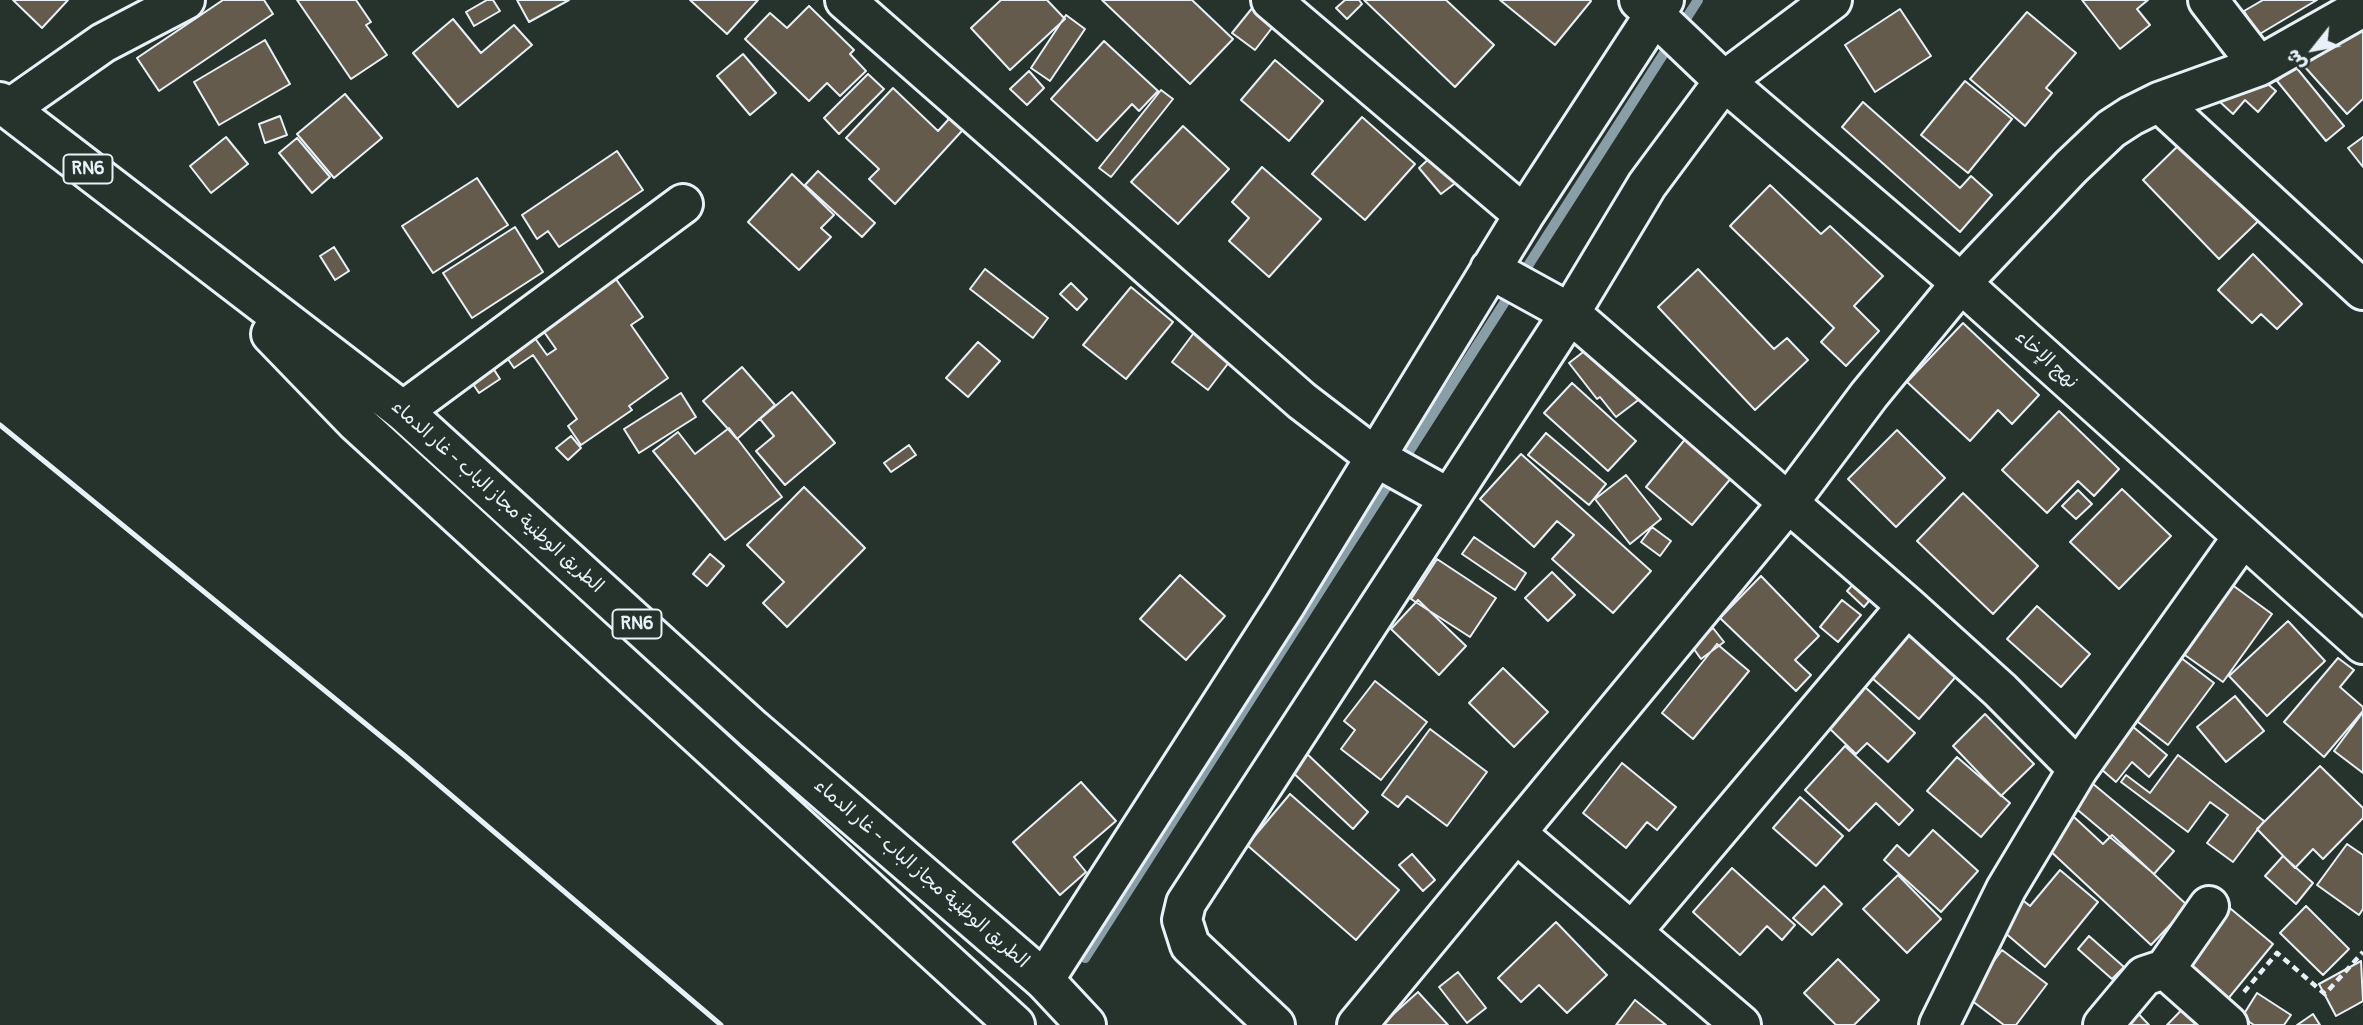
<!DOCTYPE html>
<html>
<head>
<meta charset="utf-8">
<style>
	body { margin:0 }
	#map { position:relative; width:2363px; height:1025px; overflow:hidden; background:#26332d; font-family:Pangolin,"Playpen Sans Arabic",sans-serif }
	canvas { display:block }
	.north { position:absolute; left:2279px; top:14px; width:70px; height:70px; -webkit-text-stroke:5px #26332d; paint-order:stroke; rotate:239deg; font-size:19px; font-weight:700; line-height:28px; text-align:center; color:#e8f1f8 }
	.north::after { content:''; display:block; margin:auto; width:24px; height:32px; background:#e8f1f8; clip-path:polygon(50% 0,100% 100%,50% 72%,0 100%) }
</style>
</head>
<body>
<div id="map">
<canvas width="2363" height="1025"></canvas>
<div class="north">ش</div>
</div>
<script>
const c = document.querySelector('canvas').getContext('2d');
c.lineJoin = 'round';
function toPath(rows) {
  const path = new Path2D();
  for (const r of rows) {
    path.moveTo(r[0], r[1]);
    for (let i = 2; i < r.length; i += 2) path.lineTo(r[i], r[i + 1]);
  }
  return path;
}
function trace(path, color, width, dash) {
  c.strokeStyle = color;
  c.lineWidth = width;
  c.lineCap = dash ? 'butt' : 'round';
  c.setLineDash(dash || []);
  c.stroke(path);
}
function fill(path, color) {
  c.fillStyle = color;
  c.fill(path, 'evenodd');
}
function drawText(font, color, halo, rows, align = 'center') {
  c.font = font + ' Pangolin,"Playpen Sans Arabic",sans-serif';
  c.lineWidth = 7;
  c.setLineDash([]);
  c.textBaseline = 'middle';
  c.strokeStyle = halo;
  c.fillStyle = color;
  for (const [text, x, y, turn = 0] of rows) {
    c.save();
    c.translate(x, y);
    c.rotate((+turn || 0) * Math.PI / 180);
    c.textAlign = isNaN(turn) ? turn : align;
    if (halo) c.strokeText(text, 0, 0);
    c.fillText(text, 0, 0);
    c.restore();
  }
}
trace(toPath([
	[1085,958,1698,0]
]), '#8a9ea7', 10);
const building = toPath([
	[13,0,68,0,42,28,13,0],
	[223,0,264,0,273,14,159,91,137,58,223,0],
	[297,0,356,0,371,22,366,25,387,55,351,79,297,0],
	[487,0,493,0,500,11,474,26,466,12,487,0],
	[517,0,569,0,529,22,517,0],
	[690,0,758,0,727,34,690,0],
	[1001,0,1047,0,1065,19,1010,70,971,28,1001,0],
	[1102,0,1192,0,1233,39,1190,84,1102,0],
	[1345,0,1359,0,1362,4,1347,19,1336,8,1345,0],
	[1364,0,1446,0,1494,45,1455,87,1364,0],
	[1500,0,1590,0,1591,1,1555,45,1500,0],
	[2082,0,2148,0,2137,9,2150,25,2120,49,2082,0],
	[2263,0,2317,0,2258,35,2244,11,2263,0],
	[809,6,854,50,850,54,866,71,840,96,827,83,809,101,745,39,770,13,787,28,809,6],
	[1253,7,1275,24,1255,50,1232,33,1253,7],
	[1900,9,1931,56,1875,92,1845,45,1900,9],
	[2027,12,2076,53,2046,88,2052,93,2025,126,1970,79,2027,12],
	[1066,15,1085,29,1050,81,1031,68,1066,15],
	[2360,17,2363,21,2363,99,2347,114,2304,66,2360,17],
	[453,19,481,53,514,25,532,45,458,107,413,53,453,19],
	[265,40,290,84,219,125,194,82,265,40],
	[1104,41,1158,91,1139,111,1132,104,1097,141,1051,99,1104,41],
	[743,54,776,93,750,115,717,76,743,54],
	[1275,60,1323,101,1289,141,1241,100,1275,60],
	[2295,66,2344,126,2326,141,2277,81,2295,66],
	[2249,68,2276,91,2258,112,2245,100,2233,114,2220,102,2249,68],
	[1029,71,1044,88,1027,105,1010,89,1029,71],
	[868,74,884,89,839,134,824,118,868,74],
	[1965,81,2012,119,1968,173,1921,135,1965,81],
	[893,88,938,131,958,109,971,121,895,204,869,179,879,169,846,138,893,88],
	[1161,90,1173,99,1111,177,1099,168,1161,90],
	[345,94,382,138,334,178,297,134,345,94],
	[1863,102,1960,188,1971,176,1992,195,1960,232,1842,127,1863,102],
	[280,116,287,135,265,143,259,124,280,116],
	[1362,117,1415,164,1365,220,1312,174,1362,117],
	[1183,126,1229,169,1178,224,1131,182,1183,126],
	[226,137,248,164,211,193,190,166,226,137],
	[2363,137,2363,167,2348,148,2363,137],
	[297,138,330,177,312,193,279,153,297,138],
	[2183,141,2276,204,2219,259,2143,180,2183,141],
	[617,151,643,190,559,247,548,231,537,239,522,215,617,151],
	[1434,154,1458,181,1441,194,1419,168,1434,154],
	[1262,167,1321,219,1269,277,1229,241,1249,218,1232,202,1262,167],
	[818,171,875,223,862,237,805,185,818,171],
	[792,174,834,215,821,228,831,237,799,270,748,222,792,174],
	[477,178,508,225,433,273,402,226,477,178],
	[1770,185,1821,234,1830,226,1883,276,1854,306,1879,331,1846,366,1821,342,1834,328,1730,226,1770,185],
	[515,227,543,272,472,318,443,273,515,227],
	[334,247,349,271,335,280,320,256,334,247],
	[2253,254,2302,304,2277,329,2261,314,2252,323,2218,290,2253,254],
	[608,268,643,317,631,325,668,378,629,406,632,410,581,445,568,426,577,419,533,355,514,368,499,346,527,327,547,355,556,349,535,319,608,268],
	[985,269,1048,318,1033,338,970,289,985,269],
	[1698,269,1774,349,1787,338,1808,360,1755,410,1658,307,1698,269],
	[1071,283,1087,299,1077,310,1060,294,1071,283],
	[1131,287,1173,322,1126,379,1083,345,1131,287],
	[1963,323,2039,395,2012,424,1998,410,1970,441,1907,382,1963,323],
	[1199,326,1236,353,1208,390,1172,362,1199,326],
	[978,342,1000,361,968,397,946,378,978,342],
	[1596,342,1641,398,1616,417,1600,397,1597,399,1569,363,1596,342],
	[491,365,500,379,479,393,469,378,491,365],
	[742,367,775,405,737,439,703,401,742,367],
	[1572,383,1636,441,1608,471,1544,413,1572,383],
	[792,392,835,443,785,485,756,451,774,436,760,419,792,392],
	[681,393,696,417,639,453,624,429,681,393],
	[2059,411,2119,469,2094,496,2078,481,2047,513,2002,470,2059,411],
	[729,428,782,497,725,540,653,451,678,432,695,454,729,428],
	[1897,430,1945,478,1896,527,1848,479,1897,430],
	[1691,432,1737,471,1692,525,1646,487,1691,432],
	[1546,433,1606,484,1589,505,1528,455,1546,433],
	[571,436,581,448,568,460,556,448,571,436],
	[909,445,916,455,891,472,884,463,909,445],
	[1521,454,1651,571,1613,613,1552,559,1574,535,1557,521,1534,547,1480,499,1521,454],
	[1626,475,1661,519,1630,544,1595,499,1626,475],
	[804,487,865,548,787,627,763,603,784,582,747,545,804,487],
	[2122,489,2171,536,2119,589,2070,542,2122,489],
	[2078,490,2092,504,2076,519,2062,506,2078,490],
	[1963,493,2038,566,1993,614,1917,541,1963,493],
	[1652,527,1671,541,1660,556,1641,542,1652,527],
	[1474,537,1526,573,1515,590,1462,554,1474,537],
	[710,554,724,566,707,586,693,574,710,554],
	[1437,559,1496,598,1470,637,1411,599,1437,559],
	[1552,572,1575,595,1548,621,1525,598,1552,572],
	[1180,575,1225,616,1186,660,1140,619,1180,575],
	[1761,576,1819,636,1795,660,1811,675,1796,691,1720,618,1761,576],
	[1857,580,1874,595,1864,607,1847,591,1857,580],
	[2231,584,2272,614,2223,682,2182,653,2231,584],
	[1418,600,1466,646,1439,675,1391,629,1418,600],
	[1842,600,1861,615,1838,642,1820,627,1842,600],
	[2037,606,2090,654,2061,687,2007,639,2037,606],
	[2288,621,2325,661,2267,716,2229,676,2288,621],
	[1713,628,1724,642,1701,659,1691,645,1713,628],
	[1911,633,1959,673,1919,719,1872,678,1911,633],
	[1717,644,1749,671,1693,739,1662,713,1717,644],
	[2176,654,2214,683,2168,745,2130,716,2176,654],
	[2338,658,2354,670,2340,687,2363,707,2363,711,2324,757,2284,722,2338,658],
	[1503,668,1548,712,1514,747,1469,703,1503,668],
	[1375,681,1427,722,1381,780,1341,749,1355,730,1344,721,1375,681],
	[1865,687,1915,733,1888,762,1867,743,1856,754,1828,727,1865,687],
	[2235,696,2264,731,2226,762,2197,727,2235,696],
	[2363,712,2363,773,2334,751,2363,712],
	[1985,714,2034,764,2001,796,1953,746,1985,714],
	[2126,721,2167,755,2149,777,2132,762,2116,782,2093,762,2126,721],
	[1430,729,1487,772,1447,826,1407,796,1398,807,1382,795,1430,729],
	[1845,746,1913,810,1899,825,1876,803,1849,831,1805,790,1845,746],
	[1304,751,1368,812,1353,829,1288,768,1304,751],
	[2178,755,2264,821,2233,862,2207,843,2228,815,2210,802,2188,832,2121,782,2126,775,2150,793,2178,755],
	[1957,757,2010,803,1981,837,1927,791,1957,757],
	[1622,763,1676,807,1657,830,1647,822,1626,848,1583,813,1622,763],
	[2320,766,2363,808,2363,818,2323,859,2313,849,2295,868,2257,829,2320,766],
	[1081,782,1116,821,1074,857,1086,872,1060,895,1013,842,1081,782],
	[2092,783,2174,851,2154,874,2073,806,2092,783],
	[1290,794,1399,890,1356,940,1247,845,1290,794],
	[1800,797,1843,836,1816,866,1773,828,1800,797],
	[2074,817,2103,844,2112,835,2188,906,2151,945,2046,847,2074,817],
	[1933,830,1978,871,1941,912,1884,860,1897,845,1909,856,1933,830],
	[2347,844,2363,855,2363,909,2359,915,2317,885,2347,844],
	[1412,854,1435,880,1423,891,1399,865,1412,854],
	[2283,856,2313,883,2296,904,2265,876,2283,856],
	[1732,868,1795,925,1782,940,1767,926,1740,955,1693,912,1732,868],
	[2060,870,2098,902,2045,967,1997,926,2020,898,2030,906,2060,870],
	[1898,875,1941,919,1907,953,1863,909,1898,875],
	[1824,886,1842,904,1812,935,1793,918,1824,886],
	[2219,899,2273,944,2227,1000,2173,956,2219,899],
	[2306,906,2349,949,2323,975,2280,933,2306,906],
	[1556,922,1607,975,1567,1013,1539,985,1521,1002,1498,978,1556,922],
	[2089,936,2124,967,2112,979,2078,949,2089,936],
	[2002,950,2047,984,2016,1025,2004,1025,1967,997,2002,950],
	[1838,959,1879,1000,1854,1025,1836,1025,1804,993,1838,959],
	[2361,961,2363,1001,2336,1016,2319,984,2361,961],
	[1458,972,1486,1008,1467,1023,1439,987,1458,972],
	[1418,992,1448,1025,1381,1025,1418,992],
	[2257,993,2291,1015,2284,1025,2254,1025,2242,1017,2257,993],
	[2196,995,2227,1025,2167,1025,2196,995],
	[1635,1000,1666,1025,1616,1025,1635,1000],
	[2132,1007,2149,1025,2112,1025,2132,1007],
	[2313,1014,2320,1025,2297,1025,2313,1014]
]);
fill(building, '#645b4d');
trace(building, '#e8f1f8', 2);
const minor = toPath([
	[845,0,1302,401,1375,457,1447,497],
	[1271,0,1524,215],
	[1639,0,1724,81,1961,283,2363,644],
	[2208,0,2259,66],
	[2159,102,2363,290],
	[9,109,103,43,185,0],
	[1490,269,1570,313,1907,606,2000,690,2078,769],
	[403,411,683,204],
	[1517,834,1741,1025],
	[1632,932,1907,606],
	[2165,969,2228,1025],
	[1044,980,1285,605,1524,215,1664,0],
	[1275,1025,1190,945,1182,920,1186,903,1570,313,1647,185,1724,81,1832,0],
	[1357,1025,1789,502,1869,395,1961,283,2071,167,2111,129,2131,116,2159,102,2259,66,2363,7],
	[1939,1025,2006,889,2078,769,2242,538],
	[2103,1025,2144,976,2165,969,2209,906]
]);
const major = toPath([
	[0,102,403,411,753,729,1044,980,1086,1025],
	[271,334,356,422,1015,1025]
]);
trace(minor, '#e8f1f8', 44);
trace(major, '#e8f1f8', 44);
trace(toPath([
	[2244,992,2277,953,2325,994,2363,952]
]), '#e8f1f8', 4.5, [7, 5]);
trace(minor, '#26332d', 38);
trace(major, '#26332d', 38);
trace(toPath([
	[0,425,405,756,721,1025]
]), '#e8f1f8', 5);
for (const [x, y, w] of [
	[88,169,49],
	[637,624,49]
]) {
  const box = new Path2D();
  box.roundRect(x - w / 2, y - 14.5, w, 29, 5);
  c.fillStyle = '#26332d';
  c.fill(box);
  trace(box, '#e8f1f8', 2);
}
drawText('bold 18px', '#e8f1f8', null, [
	["RN6",88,169],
	["RN6",637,624]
]);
drawText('19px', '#e8f1f8', '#26332d', [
	["نهج الإخاء",2046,360,42],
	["الطريق الوطنية مجاز الباب - غار الدماء",497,497,42],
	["الطريق الوطنية مجاز الباب - غار الدماء",921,874,41]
]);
</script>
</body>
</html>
